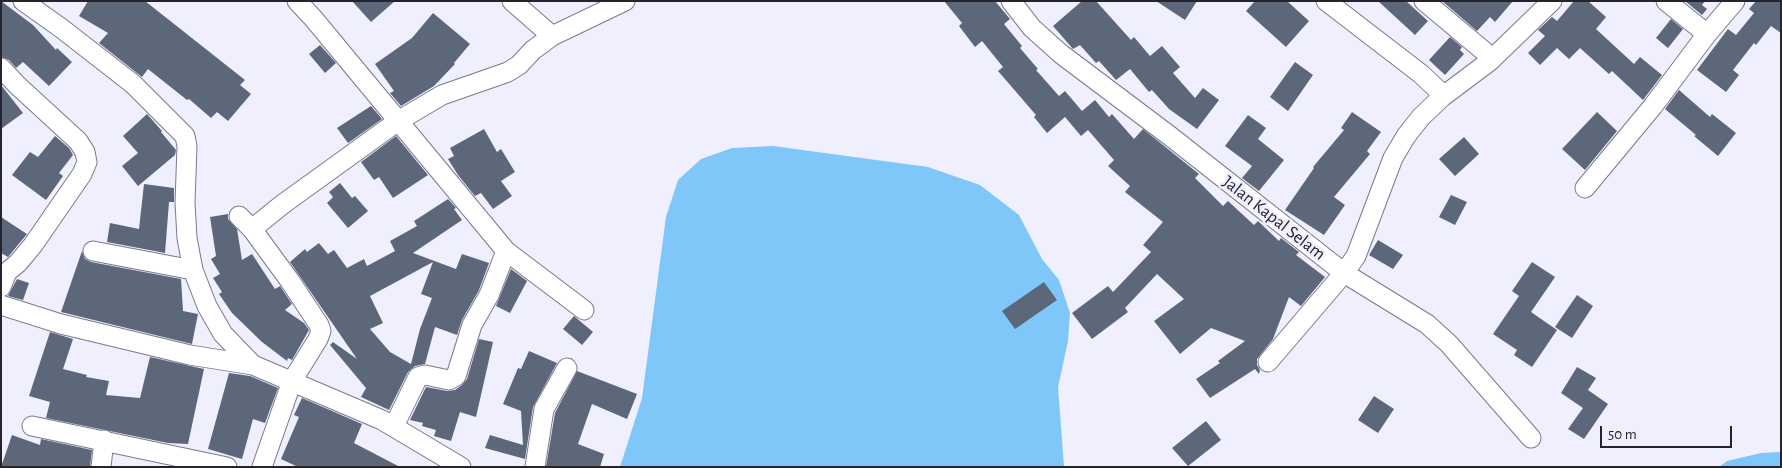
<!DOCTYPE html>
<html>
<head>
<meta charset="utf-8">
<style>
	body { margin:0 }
	#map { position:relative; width:1782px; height:468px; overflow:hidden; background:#efeffe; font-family:"Alegreya Sans",sans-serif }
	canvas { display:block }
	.frame { position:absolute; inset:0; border:2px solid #25242d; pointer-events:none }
	.scale { position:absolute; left:1600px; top:426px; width:132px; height:22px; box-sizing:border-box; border:2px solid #25242d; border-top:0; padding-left:6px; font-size:15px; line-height:18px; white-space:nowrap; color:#25242d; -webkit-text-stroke:4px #efeffe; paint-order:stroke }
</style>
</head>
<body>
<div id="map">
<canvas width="1782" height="468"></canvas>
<div class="frame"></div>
<div class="scale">50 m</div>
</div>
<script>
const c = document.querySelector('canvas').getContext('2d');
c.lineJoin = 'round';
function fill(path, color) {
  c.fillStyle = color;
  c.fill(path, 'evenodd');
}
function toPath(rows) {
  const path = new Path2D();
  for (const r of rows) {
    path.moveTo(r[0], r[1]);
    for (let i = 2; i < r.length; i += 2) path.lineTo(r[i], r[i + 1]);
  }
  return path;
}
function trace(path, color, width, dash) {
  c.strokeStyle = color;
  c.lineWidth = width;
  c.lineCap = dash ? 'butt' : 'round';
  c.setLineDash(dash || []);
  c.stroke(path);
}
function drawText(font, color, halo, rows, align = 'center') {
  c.font = font + ' "Alegreya Sans",sans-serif';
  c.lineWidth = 5;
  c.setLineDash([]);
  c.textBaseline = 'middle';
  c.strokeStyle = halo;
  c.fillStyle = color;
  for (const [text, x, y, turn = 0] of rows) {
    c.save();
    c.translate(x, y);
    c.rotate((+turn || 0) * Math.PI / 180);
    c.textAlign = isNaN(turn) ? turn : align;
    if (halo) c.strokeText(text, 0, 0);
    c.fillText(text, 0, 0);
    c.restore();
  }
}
fill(toPath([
	[773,146,928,167,980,185,1019,215,1042,259,1059,280,1070,313,1068,341,1058,387,1064,467,620,467,642,398,666,217,678,180,701,159,732,148],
	[1781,452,1781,467,1719,467,1727,461,1761,453]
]), '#7fc7f8');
fill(toPath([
	[1,1,33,25,56,50,57,48,72,62,49,86,23,62,16,68,9,60,1,57],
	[88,1,145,1,245,80,240,85,251,94,228,121,217,112,211,118,189,99,187,100,148,69,142,77,99,43,108,33,79,16],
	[352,1,395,1,371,22],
	[944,1,995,1,1010,19,1004,24,1022,46,1020,48,1038,69,1036,70,1059,96,1065,91,1082,111,1095,100,1109,117,1112,114,1134,139,1143,129,1199,174,1195,178,1223,206,1228,201,1254,225,1258,221,1279,241,1281,238,1299,252,1296,255,1325,277,1301,306,1289,297,1273,339,1257,359,1257,365,1260,370,1259,374,1255,369,1210,398,1196,379,1220,363,1218,361,1245,341,1211,328,1180,354,1154,321,1184,299,1157,274,1125,308,1128,312,1092,339,1072,313,1108,286,1113,292,1151,252,1143,245,1163,222,1125,192,1130,186,1108,166,1114,160,1088,130,1081,136,1065,117,1047,133,1034,117,1036,115,998,71,1003,67,982,41,975,47,959,26,962,23],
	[1082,1,1096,1,1131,40,1134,37,1150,56,1162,46,1180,67,1173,73,1195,98,1203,88,1219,100,1197,129,1169,109,1152,90,1149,92,1130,69,1116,80,1099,61,1096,63,1080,45,1073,49,1053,26],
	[1156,1,1197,1,1185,20],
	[1255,1,1287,1,1309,21,1286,47,1246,11],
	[1378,1,1406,1,1428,21,1415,35],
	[1442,1,1513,1,1495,22,1490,17,1477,31],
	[1574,1,1588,1,1606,17,1596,29,1634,64,1640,57,1662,75,1643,100,1612,71,1609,74,1580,48,1569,59,1557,48,1540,65,1528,53,1545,36,1538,30,1552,17,1557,21],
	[1685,1,1705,1,1702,5,1707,9,1702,15],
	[1756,1,1781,1,1781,33,1771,26,1756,45,1754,43,1733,70,1739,75,1726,92,1697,70,1728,29,1736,35,1754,13,1749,9],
	[433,13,470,44,454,63,455,64,434,86,401,106,390,93,394,91,375,64,412,38],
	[1671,19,1683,29,1668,48,1656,38],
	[1450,37,1462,47,1460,50,1464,54,1445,75,1429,60],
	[320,45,336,63,325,73,309,54],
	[1295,62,1313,75,1288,111,1270,97],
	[1,85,23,113,1,129],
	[1679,90,1710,117,1712,114,1736,133,1718,156,1694,136,1696,135,1665,109],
	[371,106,382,119,348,143,337,128],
	[1352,112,1381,132,1367,151,1370,154,1334,197,1345,205,1324,235,1285,210,1314,168,1313,167,1344,130,1341,128],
	[1597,112,1617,131,1585,170,1562,149],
	[147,114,162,131,161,132,176,150,175,155,138,186,122,166,138,153,123,136],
	[1248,115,1266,128,1258,139,1284,160,1259,191,1242,178,1252,166,1225,146],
	[484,129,497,152,501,149,515,172,501,181,512,196,493,209,481,193,475,196,458,175,448,159,454,156,450,148],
	[55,136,69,148,73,155,59,173,63,176,46,200,12,175,30,152,38,157],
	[396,136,428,175,393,198,379,177,374,180,361,162],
	[1464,137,1479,154,1455,176,1439,159],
	[340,183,352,198,355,196,368,211,348,228,327,203,333,197,329,192],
	[144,184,174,188,174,202,169,202,165,253,107,242,110,223,139,229],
	[1451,195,1467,202,1455,225,1439,217],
	[448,199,456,208,454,209,462,220,413,253,456,269,462,254,489,263,479,290,462,320,457,335,435,327,425,364,415,366,408,372,389,410,361,397,366,388,330,345,333,342,357,359,290,262,305,249,307,252,319,243,328,254,334,250,347,268,364,259,367,266,395,251,390,241,417,226,414,221],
	[433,262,421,294,432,298,420,329,411,364,390,352,370,329,383,323,370,296],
	[228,214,228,219,237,229,242,260,252,254,275,289,280,286,292,304,285,310,304,323,309,330,292,360,288,358,287,361,262,342,232,313,219,294,222,292,213,278,220,274,211,259,216,256,210,217],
	[1,217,27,234,8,257,1,253],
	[1378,240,1403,255,1393,269,1369,255],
	[82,251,85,259,91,262,181,279,183,311,198,314,192,344,61,312],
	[1532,262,1555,277,1531,312,1557,330,1532,367,1514,355,1517,350,1493,334,1519,296,1512,291],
	[511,269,527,281,510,313,496,306],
	[17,279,29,283,23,300,8,296],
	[1044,282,1057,300,1015,329,1002,311],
	[1577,295,1593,306,1572,338,1555,327],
	[574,316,593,332,582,345,563,329],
	[50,332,73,339,63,369,87,375,86,377,109,381,106,395,140,398,150,357,204,369,188,444,168,443,46,418,50,402,29,396],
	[479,339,493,342,476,417,460,412,451,441,434,436,436,430,422,426,423,423,410,420,426,387,447,391,455,390,462,385,467,379],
	[529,351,557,363,533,407,525,459,485,448,490,435,523,445,521,411,503,404,518,368,521,369],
	[1577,367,1596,378,1588,390,1608,404,1584,439,1568,429,1583,408,1561,393],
	[577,371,637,394,627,419,592,404,578,444,604,454,600,467,546,467,555,413],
	[229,373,250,376,278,388,265,423,253,419,242,459,208,449],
	[1374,396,1394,409,1378,433,1358,420],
	[302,398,362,424,354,443,400,467,298,467,281,459,299,417,294,415],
	[1206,421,1221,440,1188,466,1172,448],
	[12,435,40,445,41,439,92,450,90,467,1,467]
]), '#5d677a');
const minor = toPath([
	[23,1,61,28,133,84,185,136,187,146,185,203,187,238,193,270,207,306,223,334,253,365],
	[297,1,313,18,506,251,584,310],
	[512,1,552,36],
	[1011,1,1032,28,1061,54,1170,136,1344,273,1427,324,1449,344,1531,438],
	[1326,1,1421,74,1440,92,1442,97],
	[1424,1,1485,52,1490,61],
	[1666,1,1707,34],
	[1,68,17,85,78,141,85,152,87,162,82,174,33,245,18,263,7,272,1,287],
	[1585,188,1653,106,1707,34,1735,1],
	[239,216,252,229,290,281,319,325,321,331,318,339,292,381,262,467],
	[252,229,283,204,398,121,442,95,508,72,519,65,533,50,552,36,625,1],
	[93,251,193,270],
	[1,305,61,324,190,355,253,365,382,420,461,467],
	[1268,362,1344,273,1356,256,1393,158,1406,136,1421,117,1442,97,1490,61,1552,1],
	[32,426,227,467],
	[394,426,418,377,425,375,449,380,456,376,472,325,489,295,506,251],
	[101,467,104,440],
	[535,467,544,409,567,368]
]);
trace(minor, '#7a798f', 21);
trace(minor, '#fff', 19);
drawText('18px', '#25242d', '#efeffe', [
	["Jalan Kapal Selam",1274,218,38]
]);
</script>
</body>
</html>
